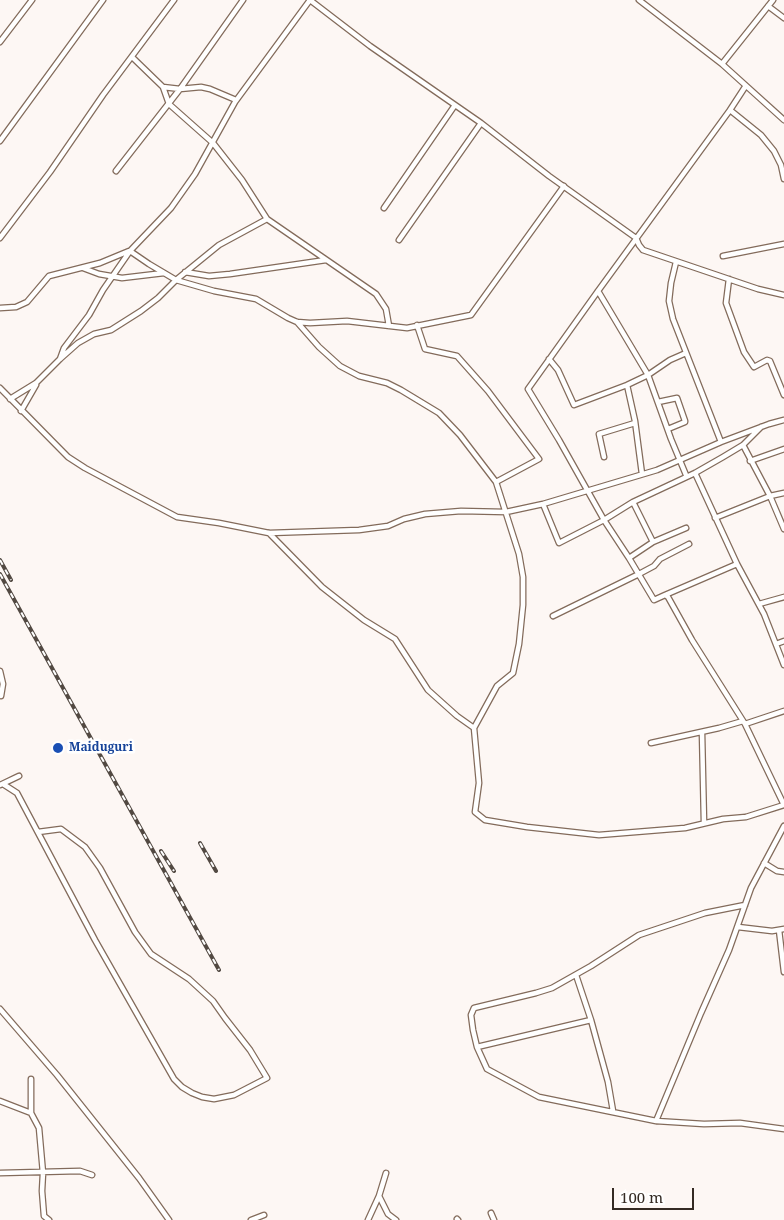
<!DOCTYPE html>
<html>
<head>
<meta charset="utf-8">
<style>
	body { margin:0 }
	#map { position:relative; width:784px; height:1220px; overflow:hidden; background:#fdf7f4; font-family:"Noto Serif",serif }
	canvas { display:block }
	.scale { position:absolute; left:612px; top:1188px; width:82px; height:22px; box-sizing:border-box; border:2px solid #342a23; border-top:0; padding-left:6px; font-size:15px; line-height:18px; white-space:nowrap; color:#342a23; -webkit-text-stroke:4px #fff; paint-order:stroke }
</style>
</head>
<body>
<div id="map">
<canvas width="784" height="1220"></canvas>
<div class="scale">100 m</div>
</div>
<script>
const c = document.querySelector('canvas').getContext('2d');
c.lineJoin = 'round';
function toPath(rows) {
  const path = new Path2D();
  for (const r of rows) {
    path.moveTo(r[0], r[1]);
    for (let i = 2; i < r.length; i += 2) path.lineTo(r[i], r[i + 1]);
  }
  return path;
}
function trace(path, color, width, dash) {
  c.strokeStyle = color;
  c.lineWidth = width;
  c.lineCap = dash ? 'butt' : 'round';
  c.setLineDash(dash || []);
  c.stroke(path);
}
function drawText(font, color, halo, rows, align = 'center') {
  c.font = font + ' "Noto Serif",serif';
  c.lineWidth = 5;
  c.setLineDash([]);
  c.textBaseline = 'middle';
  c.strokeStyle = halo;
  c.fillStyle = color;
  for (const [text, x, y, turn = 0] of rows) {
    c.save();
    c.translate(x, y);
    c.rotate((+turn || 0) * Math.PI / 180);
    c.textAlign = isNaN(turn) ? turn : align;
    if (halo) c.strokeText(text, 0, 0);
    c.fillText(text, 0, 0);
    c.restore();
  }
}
const street = toPath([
	[310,0,370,46,481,123,549,176,636,238,639,245,643,250,758,289,784,295],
	[639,0,722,64,784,120],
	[768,6,784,18],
	[0,42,32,0],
	[132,57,163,87,180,89,201,87,210,89,236,100],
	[722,64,773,0],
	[163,87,169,104,213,143,242,180,267,219,376,294,386,309,389,326],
	[745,87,730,110,761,135,774,151,781,165,784,179],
	[0,141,103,0],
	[116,171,180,89,243,0],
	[384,208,455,105],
	[0,238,50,172,103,95,174,0],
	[399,240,481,123],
	[130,251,149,264,176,280,214,291,256,299,288,318,297,322,310,323,347,321,407,328,471,315,564,186],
	[723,256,784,244],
	[676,262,671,283,669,301,673,319,721,442],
	[83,268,99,274,122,278,164,273],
	[185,272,209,276,230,274,326,260],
	[729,279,726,303,744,352,754,367,767,360,770,361,784,395],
	[598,291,648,375,671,439,686,475],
	[0,308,16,307,27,302,49,276,100,263,129,251],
	[297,322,319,347,340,366,359,376,387,383,401,390,439,413,460,435,496,482,519,554,523,577,523,605,519,644,513,673,497,686,474,728,479,783,475,812,485,820,527,827,599,835,685,828,723,819,746,817,784,805],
	[417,325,425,349,457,356,488,391,539,459,496,482],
	[60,359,64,348,89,315,103,290,130,251,171,208,195,174,235,102,310,0],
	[549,359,558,370,574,405,627,385,648,375,670,360,686,353],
	[627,385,635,421,642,474],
	[0,388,68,457,85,468,177,517,219,523,269,533,359,530,388,526,404,519,425,514,461,511,506,512,543,504,657,470,721,442,769,424,784,420],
	[10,399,36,383,60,359,78,343,94,334,111,330,141,311,158,298,176,280,219,245,267,219],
	[658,402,677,398,685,421,685,422,668,429],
	[21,411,36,385],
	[743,445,770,496,784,493],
	[604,457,599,434,635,423],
	[750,461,784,449],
	[695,473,737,564,764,614,784,665],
	[633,502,653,542,629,558,654,600,665,595,668,597,692,640,745,724,784,805],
	[543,504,559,543,604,520,633,502,695,473,723,457,743,445,761,427],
	[715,518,770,496,784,529],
	[269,533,322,587,364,620,395,639,428,690,457,716,474,728],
	[653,542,686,528],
	[629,558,604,520,559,440,528,389,598,291,730,110],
	[665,595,737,564],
	[759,604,784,597],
	[553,616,639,574,654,566,660,559,689,544],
	[776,644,784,641],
	[0,671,3,684,1,696],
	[745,724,784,711],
	[702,732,704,823],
	[651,743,719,728,743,721],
	[3,784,17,793,95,940,174,1079,182,1087,192,1093,202,1097,214,1099,234,1095,267,1078,250,1050,225,1018,213,1001,189,979,151,954,135,932,100,868,85,847,61,829,38,832],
	[0,785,19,776],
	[764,863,777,871,784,872],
	[745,905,705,913,639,935,591,966,552,988,536,993,474,1008,471,1015,473,1030,477,1047,487,1069,539,1097,656,1121,704,1124,740,1123,784,1129],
	[738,927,772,931,784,929],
	[779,930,784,972],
	[576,975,591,1020,608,1082,613,1111],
	[0,1009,57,1075,139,1178,169,1220],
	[477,1047,591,1020],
	[0,1101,31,1113,39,1128,43,1173,42,1191,44,1216,49,1220],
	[31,1113,31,1079],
	[656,1121,701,1013,729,950,751,888,784,826],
	[0,1173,80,1171,92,1175],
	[386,1173,379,1196,388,1214,396,1220],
	[491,1213,494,1220],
	[457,1219,458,1220],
	[251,1220,264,1215],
	[368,1220,379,1196]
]);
trace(street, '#836b5b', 7);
trace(street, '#fff', 4.5);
const rail = toPath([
	[0,560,11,580],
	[0,574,219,970],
	[200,843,216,871],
	[161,851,174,871]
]);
trace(rail, '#524942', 4);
trace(rail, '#fff', 2, [5.5]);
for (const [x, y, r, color] of [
	[58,748,6,"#1a4fb4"]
]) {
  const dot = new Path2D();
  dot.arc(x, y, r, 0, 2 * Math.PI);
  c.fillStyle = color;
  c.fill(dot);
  trace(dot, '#fff', 2);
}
drawText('bold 12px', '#164399', '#fff', [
	["Maiduguri",69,748]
], 'left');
</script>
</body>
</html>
